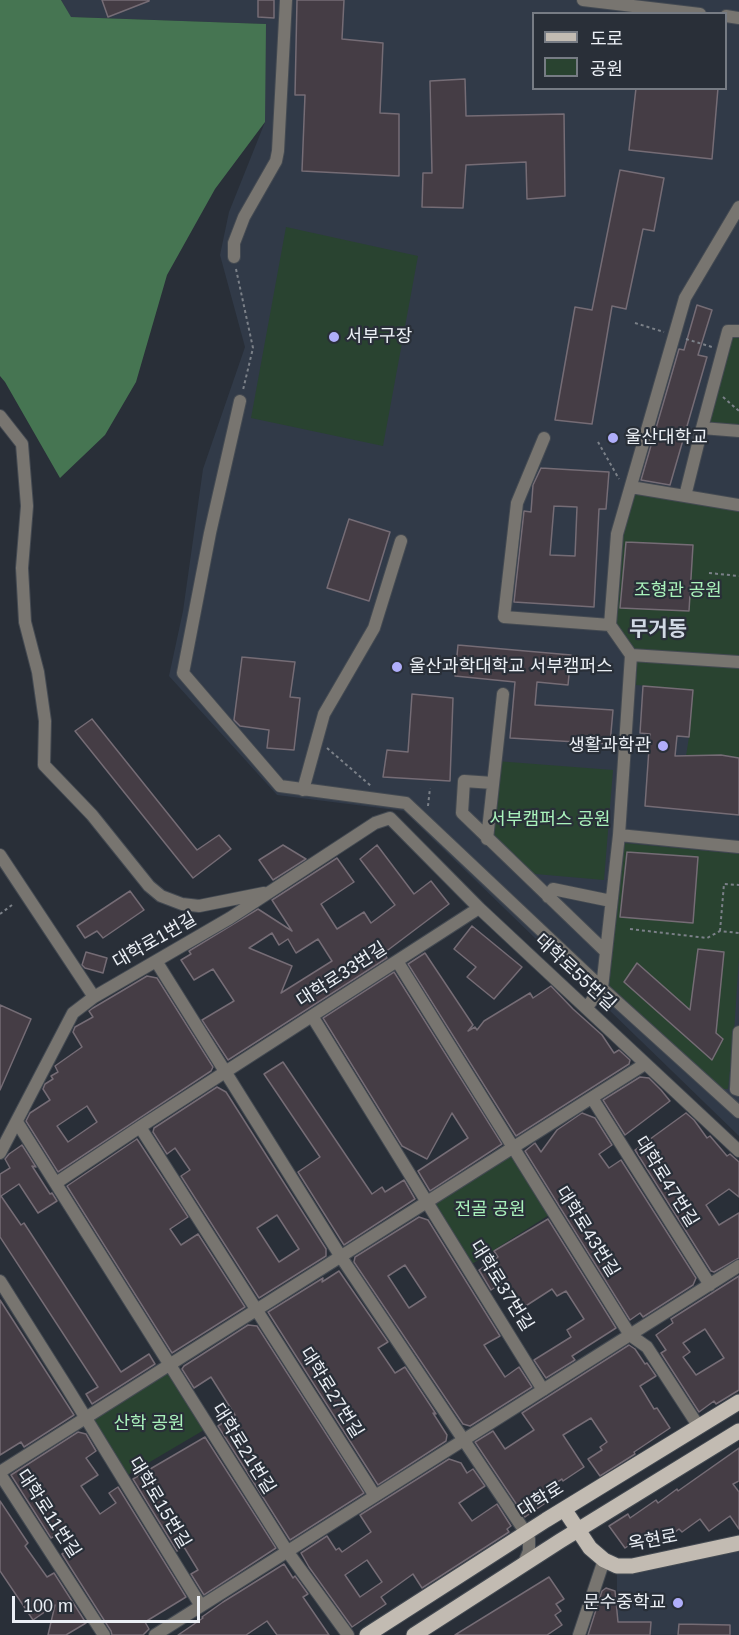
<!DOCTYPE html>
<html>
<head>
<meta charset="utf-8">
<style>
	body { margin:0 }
	#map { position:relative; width:739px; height:1635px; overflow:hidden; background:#292f38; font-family:Arial,"Noto Sans KR",sans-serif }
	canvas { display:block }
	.legend { position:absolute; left:532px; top:12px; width:195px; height:78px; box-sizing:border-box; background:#292f38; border:2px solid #777c84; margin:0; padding:8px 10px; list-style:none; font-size:18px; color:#ebeff5 }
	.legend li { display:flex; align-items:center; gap:12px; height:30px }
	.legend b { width:30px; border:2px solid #777c84 }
	.scale { position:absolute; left:12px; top:1596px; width:188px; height:27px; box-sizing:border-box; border:3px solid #ebeff5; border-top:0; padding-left:8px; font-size:18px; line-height:21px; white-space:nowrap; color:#ebeff5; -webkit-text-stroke:4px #292f38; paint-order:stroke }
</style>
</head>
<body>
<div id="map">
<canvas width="739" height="1635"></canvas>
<ul class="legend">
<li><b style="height:8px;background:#c2bbb2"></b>도로</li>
<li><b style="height:16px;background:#294330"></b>공원</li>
</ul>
<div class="scale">100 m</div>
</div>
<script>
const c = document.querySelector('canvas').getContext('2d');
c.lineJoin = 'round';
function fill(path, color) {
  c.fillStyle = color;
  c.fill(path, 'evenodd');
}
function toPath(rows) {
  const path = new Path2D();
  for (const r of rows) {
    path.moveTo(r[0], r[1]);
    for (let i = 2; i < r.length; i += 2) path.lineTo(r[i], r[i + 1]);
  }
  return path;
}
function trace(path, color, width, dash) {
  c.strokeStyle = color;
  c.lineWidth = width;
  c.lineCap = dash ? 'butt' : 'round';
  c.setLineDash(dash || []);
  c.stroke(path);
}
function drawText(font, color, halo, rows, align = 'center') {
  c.font = font + ' Arial,"Noto Sans KR",sans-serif';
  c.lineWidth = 4.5;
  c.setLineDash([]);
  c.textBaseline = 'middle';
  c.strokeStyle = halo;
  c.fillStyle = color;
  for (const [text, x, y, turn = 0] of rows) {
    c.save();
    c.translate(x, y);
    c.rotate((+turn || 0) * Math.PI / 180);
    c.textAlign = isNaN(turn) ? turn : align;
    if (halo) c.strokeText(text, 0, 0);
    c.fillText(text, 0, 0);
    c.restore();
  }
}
fill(toPath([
	[61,0,739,0,739,1136,404,811,277,795,169,676,183,611,203,469,245,347,220,255,229,212,265,122,265,24,70,17],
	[534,14,726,14,726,88,534,88],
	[739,1549,739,1635,617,1635,617,1570]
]), '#313a48');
fill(toPath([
	[286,227,418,256,383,446,251,418],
	[728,331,739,331,739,431,702,428],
	[635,490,739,508,739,658,633,652,614,625,621,533],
	[637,661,739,666,739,758,686,756,689,737,693,690,636,685],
	[496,761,613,770,604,880,524,873,487,839],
	[623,843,739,854,739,958,734,1032,728,1089,723,1089,609,988],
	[513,1155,549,1215,472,1264,434,1204],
	[168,1373,204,1430,126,1476,92,1418]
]), '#294330');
fill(toPath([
	[0,0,61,0,71,17,266,24,265,122,215,189,167,275,136,382,105,435,60,478,5,382,0,376]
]), '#467552');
const building = toPath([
	[102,0,149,0,149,1,108,17,102,0],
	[258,0,274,0,274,18,258,17,258,0],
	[297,0,344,0,342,39,383,43,380,113,399,114,399,176,302,171,305,95,295,95,297,0],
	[465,79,466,116,564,114,565,196,527,199,526,162,466,165,463,208,422,207,423,173,432,173,430,81,465,79],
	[636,88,718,88,712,159,629,150,636,88],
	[620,170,664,178,654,231,643,229,626,309,612,306,592,424,555,420,575,307,592,310,620,170],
	[697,305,712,310,698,355,707,357,670,485,641,480,679,349,684,350,697,305],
	[541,468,609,472,606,509,599,509,594,607,514,602,524,511,531,512,533,485,541,468],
	[554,506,577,507,575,556,550,555,554,506],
	[349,519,390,532,369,601,327,588,349,519],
	[626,542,693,545,689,611,620,608,626,542],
	[458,645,571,655,568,685,537,682,535,705,613,710,610,744,510,738,515,682,455,676,458,645],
	[242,657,295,662,290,697,300,698,294,750,267,748,269,730,240,726,234,720,242,657],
	[643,686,693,690,689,737,677,736,675,756,721,755,739,758,739,815,645,806,650,734,640,733,643,686],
	[412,694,453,698,450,781,383,777,387,750,408,752,412,694],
	[92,719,197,850,219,835,231,849,193,878,75,731,92,719],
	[283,845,306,859,273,880,259,860,283,845],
	[377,845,414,894,431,881,449,904,384,953,387,958,228,1060,202,1020,234,1001,213,969,194,980,181,960,191,954,189,951,258,909,292,931,272,900,337,858,354,882,321,904,337,929,364,912,371,923,395,905,360,859,377,845],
	[272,933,279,945,288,939,296,953,318,939,332,961,281,993,292,966,249,948,272,933],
	[627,852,698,857,693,923,620,917,627,852],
	[130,891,144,910,103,938,97,931,85,938,77,926,130,891],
	[472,926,522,967,494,999,467,977,476,967,454,949,472,926],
	[698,949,724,952,716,1033,723,1039,712,1060,624,982,637,963,690,1010,698,949],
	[86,952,107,958,103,973,85,968,82,965,86,952],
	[425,953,473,1025,468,1031,475,1027,477,1030,484,1021,530,993,533,998,551,986,573,1009,602,1035,614,1053,619,1050,630,1060,629,1064,516,1136,408,964,425,953],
	[394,972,502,1144,430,1191,418,1171,468,1138,452,1113,427,1159,402,1146,323,1018,394,972],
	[147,976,157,978,213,1067,211,1071,58,1172,26,1121,30,1113,50,1100,43,1089,45,1084,53,1079,51,1076,58,1072,55,1066,82,1047,73,1032,75,1027,93,1017,89,1011,93,1008,147,976],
	[87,1106,97,1122,68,1142,57,1126,87,1106],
	[0,1005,31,1019,0,1090,0,1005],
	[283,1062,372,1194,382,1187,385,1192,404,1180,415,1199,344,1245,298,1172,320,1157,264,1074,283,1062],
	[640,1077,649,1078,661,1090,670,1101,625,1135,603,1100,640,1077],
	[217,1087,226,1092,326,1249,326,1256,259,1298,181,1176,190,1170,175,1148,167,1154,153,1132,154,1128,217,1087],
	[277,1215,299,1249,279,1262,257,1228,277,1215],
	[582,1113,595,1118,612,1145,599,1154,609,1168,621,1160,696,1278,693,1285,643,1317,640,1313,630,1320,525,1151,535,1143,541,1152,557,1130,582,1113],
	[686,1113,694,1120,707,1138,710,1136,727,1156,730,1154,739,1162,739,1197,729,1189,706,1205,719,1225,739,1213,739,1258,714,1272,711,1271,635,1150,686,1113],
	[137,1139,188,1217,170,1229,181,1245,198,1234,245,1307,172,1353,67,1186,137,1139],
	[22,1145,36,1167,32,1166,50,1194,52,1193,57,1201,38,1213,19,1184,1,1196,21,1225,24,1223,121,1372,149,1354,155,1364,92,1404,86,1394,98,1387,0,1237,0,1174,10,1168,5,1159,9,1154,22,1145],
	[419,1217,428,1220,500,1336,484,1345,505,1377,519,1367,532,1387,470,1426,463,1424,354,1262,355,1257,419,1217],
	[405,1265,426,1297,409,1308,388,1276,405,1265],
	[548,1219,616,1328,572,1356,575,1360,546,1378,534,1360,571,1337,567,1330,584,1319,566,1291,557,1296,552,1289,521,1309,503,1282,491,1290,479,1270,498,1257,494,1251,548,1219],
	[339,1271,388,1342,378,1348,395,1373,405,1367,436,1414,433,1413,447,1435,446,1441,378,1485,268,1312,323,1278,322,1282,339,1271],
	[739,1276,739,1390,716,1404,714,1401,699,1412,661,1353,666,1350,656,1335,673,1323,671,1319,739,1276],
	[705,1329,724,1358,696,1375,683,1357,690,1352,683,1343,705,1329],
	[0,1300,74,1415,24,1447,21,1442,0,1455,0,1300],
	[248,1325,257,1326,364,1493,290,1540,218,1426,235,1415,211,1377,194,1388,182,1369,184,1366,248,1325],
	[629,1345,635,1349,645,1364,647,1363,656,1376,640,1386,654,1409,657,1408,670,1428,634,1452,635,1454,600,1476,588,1459,602,1450,600,1447,607,1442,591,1418,563,1435,584,1467,563,1481,562,1479,538,1494,544,1504,525,1517,475,1442,493,1431,505,1449,534,1430,522,1413,629,1345],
	[78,1432,86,1434,96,1451,86,1458,98,1475,81,1486,100,1514,116,1503,109,1493,118,1487,186,1597,145,1622,149,1629,143,1635,112,1635,111,1631,62,1554,73,1547,63,1531,51,1538,11,1475,78,1432],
	[205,1437,276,1548,204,1595,191,1574,198,1570,184,1547,177,1551,133,1479,205,1437],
	[739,1448,739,1481,733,1484,739,1492,739,1529,730,1516,709,1531,700,1519,682,1532,679,1529,655,1547,646,1534,625,1548,609,1526,628,1514,630,1518,656,1500,658,1503,677,1489,678,1491,739,1448],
	[449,1459,461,1463,467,1473,473,1469,485,1486,459,1503,472,1521,497,1504,511,1526,507,1529,509,1532,422,1588,413,1574,381,1597,386,1604,352,1627,309,1567,301,1553,327,1536,336,1550,339,1548,342,1552,371,1532,360,1515,449,1459],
	[367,1560,382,1582,360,1597,345,1575,367,1560],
	[0,1501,28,1543,25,1546,47,1577,54,1573,86,1623,66,1635,48,1635,55,1605,33,1620,0,1571,0,1501],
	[284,1564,293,1578,295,1576,308,1594,303,1597,329,1635,277,1635,267,1621,246,1635,178,1635,203,1618,202,1617,223,1602,284,1564],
	[549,1577,564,1599,556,1604,561,1611,555,1615,562,1625,547,1635,455,1635,549,1577],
	[606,1588,615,1591,618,1622,651,1622,650,1635,588,1635,602,1591,606,1588],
	[679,1624,730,1625,730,1635,678,1635,679,1624]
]);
fill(building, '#453d45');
trace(building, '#756c75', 1.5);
const minor = toPath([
	[583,0,700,14],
	[726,16,739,18],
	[234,257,234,243,244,217,276,161,278,151,286,0],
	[739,331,728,331,702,428,739,431],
	[240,401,210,533,183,673,280,786,406,803,602,988,739,1112],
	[0,416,22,444,27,506,22,568,25,622,38,672,45,721,44,765,92,815,149,886,161,896,182,904,199,906,264,893],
	[544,438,517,503,504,617,610,625],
	[631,487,739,505],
	[685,496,702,428],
	[631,655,610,625,617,534,685,298,739,207],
	[739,662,631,655,619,835,739,847],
	[493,783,464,781,462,813,606,952],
	[303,790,324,714,374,628,401,541],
	[487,839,503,694],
	[0,855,94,997],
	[548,897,553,889,611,901],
	[156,961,341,1257,526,1533,529,1539,529,1551,523,1565],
	[397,961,630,1335,647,1347,699,1427],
	[586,1008,602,988,619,835],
	[312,1016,543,1390],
	[739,1032,736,1089,739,1090],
	[592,1098,710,1285],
	[17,1122,287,1551,348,1635],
	[140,1127,375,1496],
	[0,1153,73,1013,94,997,230,918,375,823,390,818,479,908,739,1151],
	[56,1183,140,1127,479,908],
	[0,1281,68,1389,201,1606],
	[0,1472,645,1064],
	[0,1474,104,1635],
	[155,1635,739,1266],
	[579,1635,604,1560]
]);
const major = toPath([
	[564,1509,590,1548,604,1560,617,1566,632,1566,739,1543],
	[367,1635,546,1520,739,1402],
	[414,1635,560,1541,739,1431]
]);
trace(minor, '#444a52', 14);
trace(major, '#444a52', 17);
trace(toPath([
	[236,269,253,348,243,390],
	[635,323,664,332],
	[686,339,712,347],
	[723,397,739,411],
	[598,442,619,479],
	[709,573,739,576],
	[327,748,371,786],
	[428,806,430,788],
	[0,914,12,905],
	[630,929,707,938,720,931,739,933],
	[720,931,724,884,739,885]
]), '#7b8088', 2, [3, 3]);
trace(minor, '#787570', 12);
trace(major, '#c2bbb2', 15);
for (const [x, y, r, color] of [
	[334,337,6,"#b0aefa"],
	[613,438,6,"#b0aefa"],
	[397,667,6,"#b0aefa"],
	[663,746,6,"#b0aefa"],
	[678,1603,6,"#b0aefa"]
]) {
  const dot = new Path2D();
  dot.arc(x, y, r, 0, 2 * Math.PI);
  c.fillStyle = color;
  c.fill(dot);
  trace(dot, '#292f38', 2);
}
drawText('18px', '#ebeff5', '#292f38', [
	["서부구장",346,337],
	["울산대학교",625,438],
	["울산과학대학교 서부캠퍼스",409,667],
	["생활과학관",651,746,"right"],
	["문수중학교",666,1603,"right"]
], 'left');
drawText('18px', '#a9f2bb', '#292f38', [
	["조형관 공원",678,591],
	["서부캠퍼스 공원",550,820],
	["전골 공원",490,1210],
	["산학 공원",149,1424]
]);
drawText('18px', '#ebeff5', '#292f38', [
	["대학로1번길",155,941,-30],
	["대학로55번길",575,973,43],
	["대학로33번길",342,975,-33],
	["대학로47번길",666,1182,58],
	["대학로43번길",587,1232,58],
	["대학로37번길",501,1286,58],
	["대학로27번길",331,1393,58],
	["대학로21번길",243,1449,58],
	["대학로",541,1500,-32],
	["대학로15번길",159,1503,59],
	["대학로11번길",48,1514,57],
	["옥현로",653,1541,-11]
]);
drawText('bold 21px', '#d1d9e4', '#292f38', [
	["무거동",658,630]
]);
</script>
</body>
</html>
